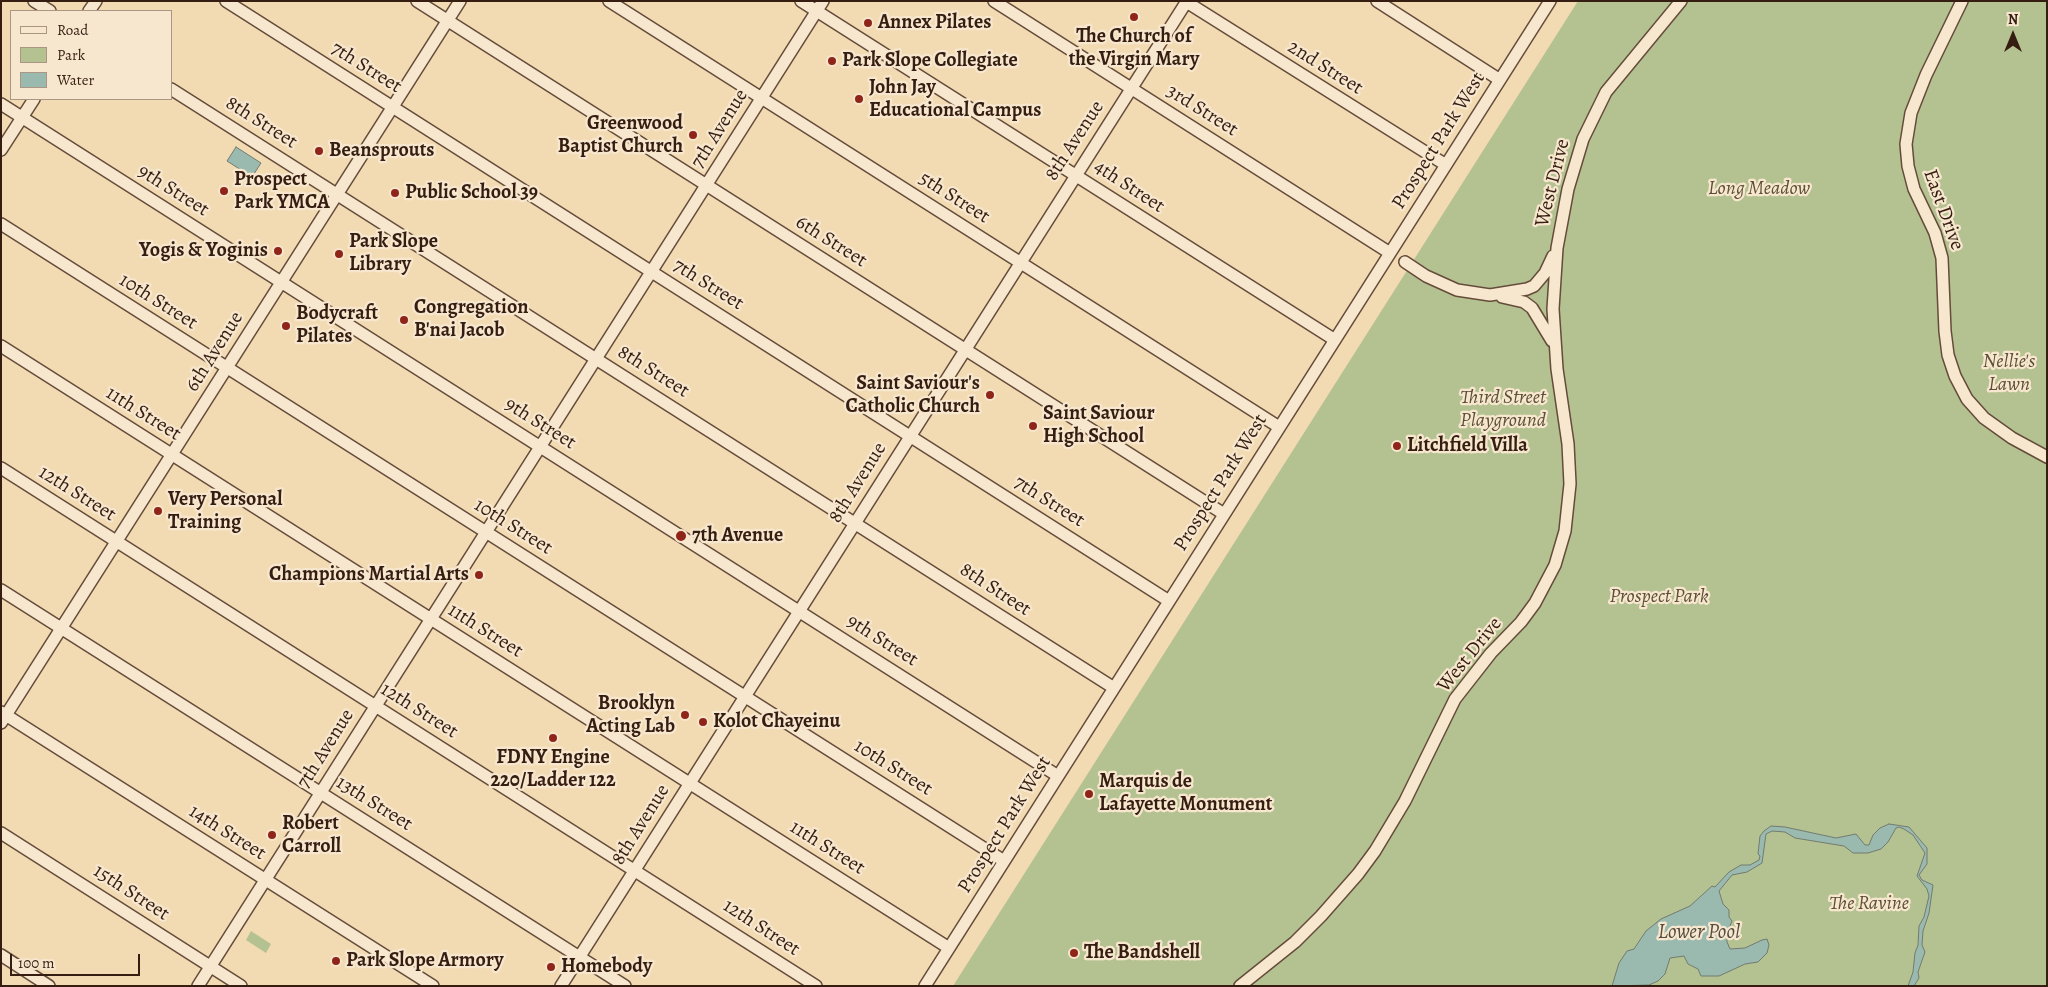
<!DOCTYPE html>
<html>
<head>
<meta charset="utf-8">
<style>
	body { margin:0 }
	#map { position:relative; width:2048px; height:987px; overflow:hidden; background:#f2dab3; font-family:Alegreya,serif }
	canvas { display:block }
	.frame { position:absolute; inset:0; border:2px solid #361d11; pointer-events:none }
	.legend { position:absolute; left:10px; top:10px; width:162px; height:90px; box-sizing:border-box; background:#f7e7ce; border:1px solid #aa9682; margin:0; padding:6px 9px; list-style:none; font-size:15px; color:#361d11 }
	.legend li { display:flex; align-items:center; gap:10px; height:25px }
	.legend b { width:25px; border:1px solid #aa9682 }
	.north { position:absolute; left:1988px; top:10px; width:50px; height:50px; -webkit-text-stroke:4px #f7e7ce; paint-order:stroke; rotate:0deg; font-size:14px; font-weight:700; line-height:20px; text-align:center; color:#361d11 }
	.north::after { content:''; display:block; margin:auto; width:18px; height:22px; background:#361d11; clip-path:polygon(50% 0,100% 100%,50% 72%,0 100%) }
	.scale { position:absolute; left:10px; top:954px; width:130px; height:22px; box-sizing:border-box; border:2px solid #361d11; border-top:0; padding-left:6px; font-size:15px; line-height:18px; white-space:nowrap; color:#361d11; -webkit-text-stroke:4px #f7e7ce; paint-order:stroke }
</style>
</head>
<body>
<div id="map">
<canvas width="2048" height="987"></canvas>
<div class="frame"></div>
<ul class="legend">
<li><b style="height:6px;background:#f7e7ce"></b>Road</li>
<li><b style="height:14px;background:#b4c191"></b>Park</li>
<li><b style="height:14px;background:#9bbaaf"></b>Water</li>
</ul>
<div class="north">N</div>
<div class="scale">100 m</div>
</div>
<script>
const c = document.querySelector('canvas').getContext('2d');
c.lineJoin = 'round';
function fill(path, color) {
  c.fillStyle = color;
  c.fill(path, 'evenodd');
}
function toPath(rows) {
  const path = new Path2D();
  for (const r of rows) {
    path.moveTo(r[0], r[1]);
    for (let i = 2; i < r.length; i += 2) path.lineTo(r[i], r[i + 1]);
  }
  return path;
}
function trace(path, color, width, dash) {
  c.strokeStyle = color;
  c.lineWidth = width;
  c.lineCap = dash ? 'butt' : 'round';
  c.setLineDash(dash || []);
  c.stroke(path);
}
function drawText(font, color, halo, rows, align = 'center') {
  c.font = font + ' Alegreya,serif';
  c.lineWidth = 4.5;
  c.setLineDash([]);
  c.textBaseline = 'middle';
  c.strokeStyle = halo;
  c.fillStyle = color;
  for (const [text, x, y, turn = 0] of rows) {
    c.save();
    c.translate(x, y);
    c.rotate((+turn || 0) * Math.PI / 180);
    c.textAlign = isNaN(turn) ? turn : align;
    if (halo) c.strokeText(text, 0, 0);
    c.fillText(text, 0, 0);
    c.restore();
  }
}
fill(toPath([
	[1578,1,2047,1,2047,986,953,986],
	[251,931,271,944,266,953,246,940]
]), '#b4c191');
const water = toPath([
	[236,147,261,163,252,177,227,161,236,147],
	[1889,824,1909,827,1927,848,1927,864,1919,875,1922,880,1933,885,1929,913,1923,931,1922,945,1925,952,1918,972,1919,978,1914,986,1908,986,1913,972,1915,953,1918,945,1919,926,1924,917,1929,896,1927,889,1917,876,1925,853,1913,835,1904,829,1899,827,1896,828,1888,842,1881,849,1868,853,1853,853,1844,846,1795,838,1785,832,1772,831,1766,834,1762,863,1747,872,1732,875,1719,891,1723,904,1729,910,1729,917,1732,921,1727,933,1727,942,1730,949,1745,948,1762,940,1767,939,1769,945,1767,953,1758,962,1745,964,1719,976,1701,976,1698,969,1688,964,1684,956,1670,958,1665,974,1658,981,1649,985,1612,986,1619,963,1627,951,1634,949,1646,931,1661,919,1690,906,1712,886,1715,887,1729,872,1741,865,1750,865,1759,860,1760,856,1758,854,1760,836,1764,831,1771,826,1785,827,1836,838,1856,834,1865,845,1869,845,1873,835,1880,828,1889,824]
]);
fill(water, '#9bbaaf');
trace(water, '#737b70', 1);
const minor = toPath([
	[34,1,50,11],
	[226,1,1169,601],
	[417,1,1224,514],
	[609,1,1279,427],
	[801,1,1335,340],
	[994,1,1390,253],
	[1185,1,1446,165],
	[1377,1,1500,80],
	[1962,1,1926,75,1911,113,1906,144,1908,166,1914,189,1935,233,1942,258,1945,331,1948,355,1955,376,1967,399,1984,418,2012,438,2047,457],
	[89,11,96,1],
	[171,89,1114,688],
	[1,104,1058,776],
	[1,150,34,99],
	[1,224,1004,861],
	[1405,262,1426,276,1457,290,1490,295,1527,289,1534,286,1545,273,1553,256],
	[1502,297,1524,302,1532,308,1552,341],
	[1,346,949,948],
	[1,468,816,986],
	[1,590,625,986],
	[1,712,433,986],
	[1,723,460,1],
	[1,833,241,986],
	[1,955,49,986],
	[198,986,823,1],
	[561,986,1187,1],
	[925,986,1550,1],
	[1240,986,1295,942,1321,916,1358,874,1375,851,1405,801,1455,699,1491,653,1521,622,1535,603,1555,565,1565,531,1570,484,1568,444,1557,369,1553,309,1557,248,1568,189,1583,139,1606,92,1681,1]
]);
trace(minor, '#654c3a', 14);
trace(minor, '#f7e7ce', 11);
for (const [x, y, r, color] of [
	[1134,17,5,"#8f2418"],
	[868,23,5,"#8f2418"],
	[832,61,5,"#8f2418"],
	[859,99,5,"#8f2418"],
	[693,135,5,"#8f2418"],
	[319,151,5,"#8f2418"],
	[224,191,5,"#8f2418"],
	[395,193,5,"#8f2418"],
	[278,251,5,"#8f2418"],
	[339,254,5,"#8f2418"],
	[404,320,5,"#8f2418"],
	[286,326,5,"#8f2418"],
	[990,395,5,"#8f2418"],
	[1033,426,5,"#8f2418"],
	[1397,446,5,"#8f2418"],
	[158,511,5,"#8f2418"],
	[681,536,6,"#8f2418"],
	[479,575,5,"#8f2418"],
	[685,715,5,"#8f2418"],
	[703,722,5,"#8f2418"],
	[553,738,5,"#8f2418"],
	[1089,794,5,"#8f2418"],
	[272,835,5,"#8f2418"],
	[1074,953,5,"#8f2418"],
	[336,961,5,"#8f2418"],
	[551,967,5,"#8f2418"]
]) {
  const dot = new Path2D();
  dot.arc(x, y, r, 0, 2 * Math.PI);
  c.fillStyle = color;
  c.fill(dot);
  trace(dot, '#f7e7ce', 2);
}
drawText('bold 20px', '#361d11', '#f7e7ce', [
	["Annex Pilates",878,23],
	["The Church of",1134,37,"center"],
	["the Virgin Mary",1134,60,"center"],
	["Park Slope Collegiate",842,61],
	["John Jay",869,88],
	["Educational Campus",869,111],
	["Greenwood",683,124,"right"],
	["Baptist Church",683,147,"right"],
	["Beansprouts",329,151],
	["Prospect",234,180],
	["Park YMCA",234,203],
	["Public School 39",405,193],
	["Park Slope",349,242],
	["Library",349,265],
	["Yogis & Yoginis",268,251,"right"],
	["Congregation",414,308],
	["B'nai Jacob",414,331],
	["Bodycraft",296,314],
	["Pilates",296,337],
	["Saint Saviour's",980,384,"right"],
	["Catholic Church",980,407,"right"],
	["Saint Saviour",1043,414],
	["High School",1043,437],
	["Litchfield Villa",1407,446],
	["Very Personal",168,500],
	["Training",168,523],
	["7th Avenue",692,536],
	["Champions Martial Arts",469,575,"right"],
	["Brooklyn",675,704,"right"],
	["Acting Lab",675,727,"right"],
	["Kolot Chayeinu",713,722],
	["FDNY Engine",553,758,"center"],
	["220/Ladder 122",553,781,"center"],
	["Marquis de",1099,782],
	["Lafayette Monument",1099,805],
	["Robert",282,824],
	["Carroll",282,847],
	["The Bandshell",1084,953],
	["Park Slope Armory",346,961],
	["Homebody",561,967]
], 'left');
drawText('20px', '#361d11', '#f7e7ce', [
	["7th Street",366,68,32],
	["2nd Street",1325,68,32],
	["3rd Street",1202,111,32],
	["8th Street",261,123,32],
	["7th Avenue",720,129,-58],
	["8th Avenue",1075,141,-57],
	["Prospect Park West",1439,141,-58],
	["West Drive",1553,183,-76],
	["4th Street",1129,187,33],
	["9th Street",173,191,32],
	["5th Street",954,198,32],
	["East Drive",1943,210,70],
	["6th Street",831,242,32],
	["7th Street",708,285,32],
	["10th Street",158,302,32],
	["6th Avenue",215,352,-58],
	["8th Street",653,372,32],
	["11th Street",143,414,32],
	["9th Street",540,424,32],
	["8th Avenue",858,483,-58],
	["Prospect Park West",1221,483,-58],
	["12th Street",77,494,32],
	["7th Street",1049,502,32],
	["10th Street",513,527,32],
	["8th Street",995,590,33],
	["11th Street",485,631,32],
	["9th Street",882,641,32],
	["West Drive",1470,655,-51],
	["12th Street",419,711,32],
	["7th Avenue",326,749,-58],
	["10th Street",893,768,32],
	["13th Street",374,804,32],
	["8th Avenue",641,825,-58],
	["Prospect Park West",1005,825,-58],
	["14th Street",227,833,32],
	["11th Street",827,848,32],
	["15th Street",131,893,33],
	["12th Street",761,928,33]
]);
drawText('italic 20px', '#5c4e37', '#f7e7ce', [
	["Long Meadow",1759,189],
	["Nellie's",2009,362],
	["Lawn",2009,385],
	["Third Street",1503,398],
	["Playground",1503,421],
	["Prospect Park",1659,597],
	["The Ravine",1869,904]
]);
drawText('italic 21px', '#544c40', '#f7e7ce', [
	["Lower Pool",1699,933]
]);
</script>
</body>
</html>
